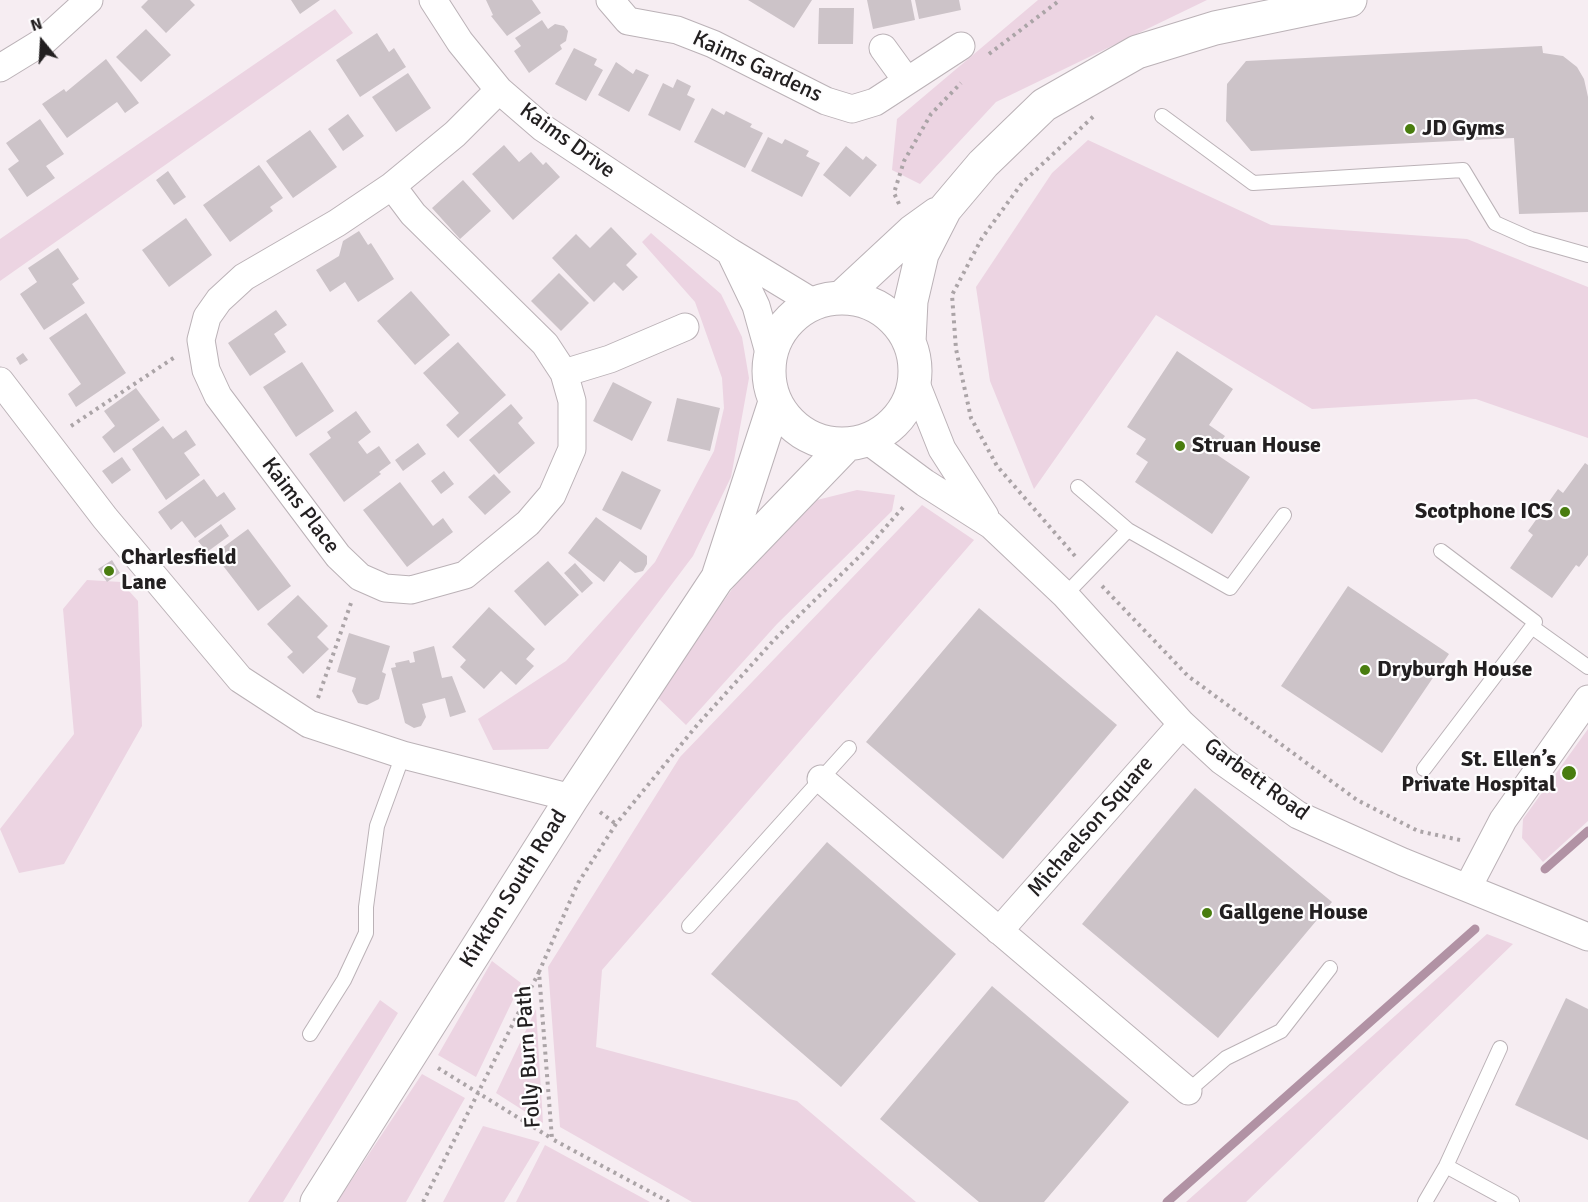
<!DOCTYPE html>
<html>
<head>
<meta charset="utf-8">
<style>
	body { margin:0 }
	#map { position:relative; width:1588px; height:1202px; overflow:hidden; background:#f6edf2; font-family:Signika,sans-serif }
	canvas { display:block }
	.north { position:absolute; left:12px; top:12px; width:60px; height:60px; -webkit-text-stroke:4px #fefdfe; paint-order:stroke; rotate:342deg; font-size:16px; font-weight:700; line-height:24px; text-align:center; color:#232021 }
	.north::after { content:''; display:block; margin:auto; width:21px; height:27px; background:#232021; clip-path:polygon(50% 0,100% 100%,50% 72%,0 100%) }
</style>
</head>
<body>
<div id="map">
<canvas width="1588" height="1202"></canvas>
<div class="north">N</div>
</div>
<script>
const c = document.querySelector('canvas').getContext('2d');
c.lineJoin = 'round';
function fill(path, color) {
  c.fillStyle = color;
  c.fill(path, 'evenodd');
}
function toPath(rows) {
  const path = new Path2D();
  for (const r of rows) {
    if (r.length === 3) {
      path.moveTo(r[0] + r[2], r[1]);
      path.arc(r[0], r[1], r[2], 0, 2 * Math.PI);
      continue;
    }
    path.moveTo(r[0], r[1]);
    for (let i = 2; i < r.length; i += 2) path.lineTo(r[i], r[i + 1]);
  }
  return path;
}
function trace(path, color, width, dash) {
  c.strokeStyle = color;
  c.lineWidth = width;
  c.lineCap = dash ? 'butt' : 'round';
  c.setLineDash(dash || []);
  c.stroke(path);
}
function drawText(font, color, halo, rows, align = 'center') {
  c.font = font + ' Signika,sans-serif';
  c.lineWidth = 4.5;
  c.setLineDash([]);
  c.textBaseline = 'middle';
  c.strokeStyle = halo;
  c.fillStyle = color;
  for (const [text, x, y, turn = 0] of rows) {
    c.save();
    c.translate(x, y);
    c.rotate((+turn || 0) * Math.PI / 180);
    c.textAlign = isNaN(turn) ? turn : align;
    if (halo) c.strokeText(text, 0, 0);
    c.fillText(text, 0, 0);
    c.restore();
  }
}
fill(toPath([
	[1038,0,1207,0,996,102,920,184,892,170,897,119],
	[335,9,353,33,0,281,0,239],
	[1088,140,1271,225,1467,239,1588,287,1588,438,1476,399,1312,409,1156,315,1034,489,990,381,976,287,1052,173],
	[651,233,721,294,742,337,749,378,731,477,693,556,548,749,493,750,478,719,566,661,655,562,714,451,724,408,722,378,695,302,642,242],
	[857,490,895,495,892,511,777,624,686,725,656,696,735,585,817,500],
	[922,505,974,540,602,970,596,1047,797,1101,916,1202,692,1202,560,1127,548,967,680,757],
	[87,580,121,582,138,601,142,726,64,864,19,873,0,829,74,734,63,609],
	[1588,729,1588,821,1543,862,1522,838,1523,819],
	[1487,934,1513,944,1246,1202,1186,1202],
	[492,961,521,983,476,1077,438,1055],
	[380,1000,398,1013,283,1202,248,1202],
	[536,1009,543,1123,496,1093],
	[422,1074,465,1098,406,1202,337,1202],
	[483,1126,540,1142,504,1202,443,1202],
	[545,1145,650,1202,516,1202]
]), '#ecd4e2');
trace(toPath([
	[1545,869,1588,831],
	[1167,1202,1475,929]
]), '#b192a4', 9);
fill(toPath([
	[148,0,190,0,195,5,166,33,141,7],
	[291,0,320,0,300,14],
	[486,0,532,0,541,13,507,36,491,16,493,15],
	[748,0,812,0,794,28],
	[867,0,911,0,915,20,873,29],
	[915,0,959,0,961,10,919,19],
	[819,8,854,8,853,44,818,44],
	[542,20,548,29,555,24,564,26,568,31,566,41,560,45,562,49,529,73,514,51,521,46,515,38],
	[146,29,171,55,141,82,116,57],
	[377,33,389,52,394,48,406,67,360,97,336,60],
	[1542,46,1543,53,1563,56,1577,67,1584,79,1588,97,1588,212,1519,214,1514,138,1251,151,1226,121,1227,84,1246,61],
	[574,48,597,59,594,65,603,70,586,101,555,84],
	[106,59,139,103,125,113,117,102,67,138,42,104,64,89,66,92],
	[616,62,633,74,636,69,649,75,629,112,598,95],
	[408,73,431,108,396,132,372,97],
	[677,79,691,86,687,95,695,99,680,131,648,115,663,83,673,88],
	[712,108,724,115,726,111,752,124,750,127,763,133,745,168,694,142],
	[348,114,364,136,343,151,328,129],
	[40,119,64,154,46,166,55,178,27,197,8,169,19,161,6,143],
	[310,130,337,167,293,198,266,161],
	[768,137,782,144,785,139,809,151,806,156,820,163,802,197,751,171],
	[504,145,519,162,531,152,543,165,546,162,560,177,513,220,472,174],
	[846,146,863,160,866,156,877,165,850,197,823,175],
	[259,165,283,198,270,207,273,211,230,242,203,205],
	[168,171,186,197,174,205,156,180],
	[463,180,491,211,460,239,432,208],
	[186,218,212,255,169,287,142,250],
	[611,227,637,254,626,265,638,277,623,291,614,282,594,302,552,258,576,234,590,248],
	[359,231,368,245,371,243,394,279,358,302,345,282,330,292,316,270,339,256,343,241],
	[58,248,79,279,72,284,85,303,44,330,20,294,37,282,28,268],
	[559,273,589,303,561,331,531,301],
	[411,291,450,335,415,365,377,321],
	[276,310,287,325,274,334,286,352,250,376,228,343],
	[86,313,126,373,76,407,68,394,81,384,49,338],
	[458,342,506,395,458,438,446,425,459,413,423,373],
	[1177,351,1233,389,1209,425,1225,436,1213,452,1250,477,1212,534,1135,482,1148,462,1136,454,1146,439,1127,427],
	[23,353,28,360,20,365,16,358],
	[302,362,334,411,296,437,263,387],
	[613,382,652,402,632,441,593,421],
	[136,388,160,420,114,453,102,437,115,426,104,411],
	[677,398,720,408,710,451,667,441],
	[511,404,523,418,518,423,535,443,499,474,469,440],
	[356,411,371,432,358,442,367,454,379,446,391,463,379,472,381,474,344,502,309,454,331,438,327,432],
	[163,426,173,439,186,430,196,445,184,453,200,475,166,500,132,449],
	[418,443,426,454,403,471,395,460],
	[122,457,131,470,112,484,102,471],
	[1585,463,1588,465,1588,555,1579,567,1576,565,1552,598,1510,568,1533,535,1528,531,1558,489,1563,493],
	[444,471,454,484,441,494,431,481],
	[622,471,661,490,641,530,602,510],
	[494,474,511,492,485,515,468,497],
	[204,479,217,497,224,492,236,509,195,538,182,521,171,530,158,512],
	[400,482,433,526,443,518,453,532,407,567,363,510],
	[596,517,647,556,647,564,643,571,635,573,620,561,604,582,568,553],
	[221,524,229,536,207,552,198,541],
	[248,529,291,586,258,611,214,554],
	[112,560,120,573,107,582,98,569],
	[548,561,579,595,545,626,514,591],
	[575,563,593,583,582,593,564,573],
	[1348,586,1449,654,1382,753,1281,686],
	[298,595,328,626,317,637,329,649,303,674,287,657,293,652,267,624],
	[489,607,535,649,526,659,534,666,516,685,501,671,484,689,460,667,466,660,452,647],
	[979,608,1117,725,1003,859,866,742],
	[349,633,390,646,382,672,386,674,379,699,367,705,358,703,352,691,356,678,337,672],
	[434,646,442,678,452,676,466,712,450,717,445,698,422,704,426,717,421,726,414,728,405,723,391,668,396,667,395,663,409,660,410,663,415,662,413,652],
	[1195,788,1332,902,1218,1038,1082,924],
	[827,842,956,954,841,1087,711,974],
	[992,986,1129,1102,1044,1202,979,1202,880,1119],
	[1566,998,1588,1009,1588,1140,1515,1105]
]), '#ccc3c8');
const lane = toPath([
	[1162,116,1253,183,1463,170,1495,223,1531,239,1588,255],
	[1078,487,1128,530],
	[1441,551,1535,622,1532,627],
	[1065,595,1128,530,1230,588,1284,515],
	[1424,769,1532,627,1588,667],
	[689,926,849,748],
	[310,1034,344,980,366,933,366,907,377,826,403,755],
	[1188,1091,1226,1058,1281,1031,1330,968],
	[1446,1166,1512,1202],
	[1425,1202,1446,1166,1500,1048]
]);
const street = toPath([
	[433,0,460,42,499,90,543,128,730,252,814,303],
	[610,0,628,21,677,30,713,44,826,101,852,109,875,102,961,46],
	[883,48,907,81],
	[0,68,44,41,89,0],
	[392,186,337,223,244,277,219,300,207,317,201,340,206,370,218,396,338,556,360,577,385,588,411,590,465,575,528,523,552,495,572,449,572,401,564,373,545,344,413,214,392,186,455,134,499,90],
	[730,252,756,306,770,356],
	[564,373,610,359,685,327],
	[0,381,105,518,240,679,309,724,403,755,572,798],
	[915,381,942,449,985,516],
	[867,440,925,483,991,525,1065,595,1182,724,1222,761,1298,815,1403,862,1588,937],
	[821,779,1188,1091],
	[1468,887,1503,820,1588,699],
	[999,931,1182,724]
]);
const secondary = toPath([
	[841,298,912,232,937,214],
	[842,371,73],
	[909,342,911,301,922,254,945,209,983,164,1044,105,1137,52,1215,28,1350,0],
	[719,574,775,402],
	[317,1202,572,798,717,579,847,444]
]);
trace(lane, '#bbb2b7', 16);
trace(street, '#bbb2b7', 29);
trace(secondary, '#bbb2b7', 35);
trace(toPath([
	[989,54,1060,0],
	[899,204,894,193,904,161,931,114,961,83],
	[71,426,175,357],
	[1075,556,997,466,971,418,956,349,952,295,982,238,1022,183,1096,114],
	[1102,586,1188,676,1357,800,1418,831,1460,840],
	[318,698,351,603],
	[600,812,616,824],
	[438,1068,551,1138],
	[423,1202,539,972],
	[669,1202,552,1139,539,972,578,883,616,824,698,724,774,640,863,553,906,504]
]), '#aba4a7', 4, [3, 4.5]);
trace(lane, '#fff', 14);
trace(street, '#fff', 27);
trace(secondary, '#fff', 33);
for (const [x, y, r, color] of [
	[1410,129,6,"#497d0f"],
	[1180,446,6,"#497d0f"],
	[1565,512,6,"#497d0f"],
	[109,571,6,"#497d0f"],
	[1365,670,6,"#497d0f"],
	[1569,773,8,"#497d0f"],
	[1207,913,6,"#497d0f"]
]) {
  const dot = new Path2D();
  dot.arc(x, y, r, 0, 2 * Math.PI);
  c.fillStyle = color;
  c.fill(dot);
  trace(dot, '#fefdfe', 2);
}
drawText('22px', '#232021', '#fefdfe', [
	["Kaims Gardens",757,67,25],
	["Kaims Drive",567,141,36],
	["Kaims Place",300,506,53],
	["Garbett Road",1256,780,36],
	["Michaelson Square",1091,827,-49],
	["Kirkton South Road",514,889,-58],
	["Folly Burn Path",529,1057,-94]
]);
drawText('bold 22px', '#232021', '#fefdfe', [
	["JD Gyms",1422,129],
	["Struan House",1192,446],
	["Scotphone ICS",1553,512,"right"],
	["Charlesfield",121,558],
	["Lane",121,583],
	["Dryburgh House",1377,670],
	["St. Ellen’s",1556,760,"right"],
	["Private Hospital",1556,785,"right"],
	["Gallgene House",1219,913]
], 'left');
</script>
</body>
</html>
